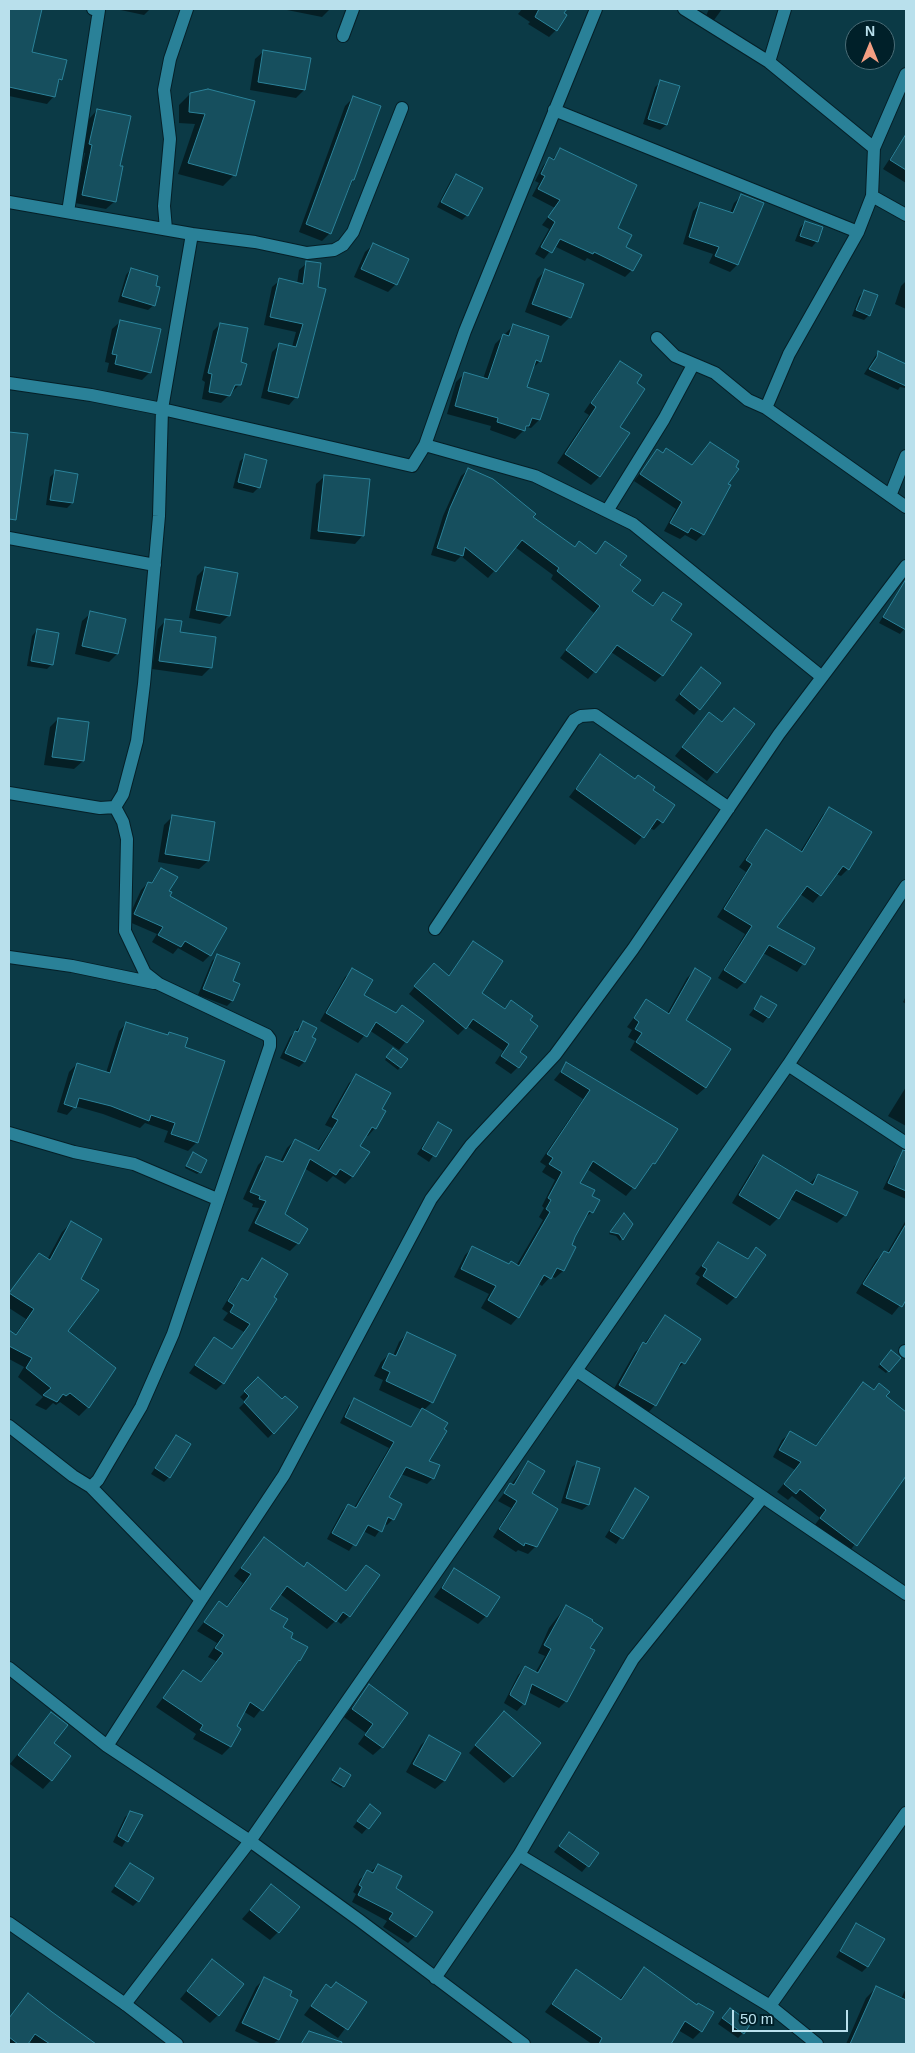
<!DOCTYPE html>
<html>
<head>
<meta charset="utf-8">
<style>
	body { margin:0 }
	#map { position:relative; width:915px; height:2053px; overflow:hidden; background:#0b3a46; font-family:Helvetica,sans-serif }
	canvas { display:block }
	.frame { position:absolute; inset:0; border:10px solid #b9e0ec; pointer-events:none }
	.north { position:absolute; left:845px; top:20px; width:50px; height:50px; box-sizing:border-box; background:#002029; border:1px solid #4a6d77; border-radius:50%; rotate:0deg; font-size:14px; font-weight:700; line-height:20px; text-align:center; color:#b9e0ec }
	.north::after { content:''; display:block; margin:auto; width:18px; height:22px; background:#f39f83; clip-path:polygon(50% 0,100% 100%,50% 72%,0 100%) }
	.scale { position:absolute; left:732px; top:2010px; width:116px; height:22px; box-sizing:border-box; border:2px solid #b9e0ec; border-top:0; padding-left:6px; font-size:15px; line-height:18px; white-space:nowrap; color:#b9e0ec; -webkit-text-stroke:4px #002029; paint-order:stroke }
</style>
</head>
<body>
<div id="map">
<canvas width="915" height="2053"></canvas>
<div class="frame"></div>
<div class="north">N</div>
<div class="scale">50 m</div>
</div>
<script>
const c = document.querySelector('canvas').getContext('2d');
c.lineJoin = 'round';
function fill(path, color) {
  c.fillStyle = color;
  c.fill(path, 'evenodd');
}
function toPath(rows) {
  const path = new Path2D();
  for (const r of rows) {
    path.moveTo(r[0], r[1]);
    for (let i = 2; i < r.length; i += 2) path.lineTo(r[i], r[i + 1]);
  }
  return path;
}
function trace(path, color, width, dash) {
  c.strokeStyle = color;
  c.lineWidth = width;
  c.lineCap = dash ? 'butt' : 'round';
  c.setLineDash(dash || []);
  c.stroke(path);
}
fill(toPath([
	[17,9,41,9,31,53,61,79,57,84,54,96,47,104,9,96,9,11,14,11],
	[116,9,150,9,144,15],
	[282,9,330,9,322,17],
	[522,9,565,9,556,30,549,37,528,24,530,22,518,14],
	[709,9,722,9,709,27,703,23],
	[264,51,304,90,296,98,250,90,255,59],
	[661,82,666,125,660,130,643,124,655,87],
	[208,90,234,175,223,186,178,174,195,124,179,123,179,105,190,94],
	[354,97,353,180,330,233,322,241,299,232,345,106],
	[97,110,119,167,115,201,106,209,75,203,85,153,81,152,89,119],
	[906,134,906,183,883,169],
	[560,150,616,228,632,270,625,277,587,258,585,261,554,246,544,259,535,254,549,229,542,225,555,208,532,196,539,183,535,181,543,166,549,159,552,160],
	[456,175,467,215,462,220,437,207,451,180],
	[741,196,762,204,737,265,730,272,709,263,713,254,683,244,693,211,701,203,730,213,734,203],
	[805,222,817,241,812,247,795,241,800,228],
	[374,244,396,284,388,292,354,277,365,252],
	[307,263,319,264,296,397,289,405,261,398,272,352,279,345,292,347,296,332,264,325,272,287,280,280,297,284,299,270],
	[131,269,154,305,148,310,118,302,126,275],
	[545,271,570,317,561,326,525,312,537,279],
	[906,281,906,309,895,304,901,286],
	[864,291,869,315,864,320,852,316,859,297],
	[121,321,150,372,142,380,107,372,109,363,105,362,112,329],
	[220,324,240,363,240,384,221,403,202,399,205,382,202,380,213,331],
	[513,326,540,361,532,369,526,388,539,420,531,428,527,427,515,439,490,430,491,426,447,414,456,382,465,373,483,379,495,344],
	[878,352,906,365,905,388,900,387,898,390,864,374],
	[620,363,635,384,599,477,591,485,557,463,589,415,584,412,612,371],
	[9,433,26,435,16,511,9,519],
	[710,444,726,484,703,534,696,541,685,535,680,539,664,531,676,509,634,481,657,451,662,454,666,450,691,466],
	[246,456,259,487,253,493,233,488,240,461],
	[469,469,574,548,579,543,595,555,606,542,631,592,652,606,663,593,669,620,662,675,655,682,611,652,588,679,560,658,594,613,551,579,553,575,515,547,488,578,461,556,455,562,431,555,443,516,461,476],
	[55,472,72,503,67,508,46,505,50,477],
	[325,476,363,535,355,544,310,539,316,484],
	[205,568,236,574,228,616,220,624,189,618,197,576],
	[900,589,906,592,906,627,900,634,879,623],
	[91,613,117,654,109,662,75,654,82,621],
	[166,620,211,667,202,676,152,669,158,629],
	[37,630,52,664,47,669,27,666,32,636],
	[696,674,720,683,694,715,675,700],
	[734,709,753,724,707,781,675,756,709,714,721,723],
	[58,719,88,723,83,761,74,769,44,765,50,727],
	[600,756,651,790,662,822,654,830,649,828,635,845,569,797],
	[829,808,848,869,841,876,836,874,813,903,800,894,776,928,813,949,797,972,763,953,744,982,737,989,718,978,745,934,717,917,746,872,739,867,766,830,800,852,822,816],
	[172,817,214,823,208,861,199,869,158,862,164,825],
	[161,869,169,897,210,955,203,962,178,948,173,954,152,942,157,934,127,921,141,890,148,883,150,884],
	[473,943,480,993,503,1010,511,1002,518,1067,511,1074,495,1063,503,1051,467,1026,458,1035,409,994,427,972,448,977],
	[217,956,231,981,239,984,232,1001,227,1006,198,995,212,961],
	[353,970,362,995,395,1014,402,1007,422,1021,399,1050,369,1030,358,1043,320,1021,345,977],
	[695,970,685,1021,729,1050,705,1088,697,1095,630,1050,635,1041,628,1037,632,1030,627,1027,646,1001,667,1014,687,978],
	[906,996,906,1004,903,1002],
	[762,998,776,1006,763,1023,749,1015],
	[127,1023,223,1062,196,1143,188,1151,164,1142,168,1131,145,1123,140,1128,103,1114,75,1106,67,1115,57,1112,69,1072,77,1064,106,1073,119,1031],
	[303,1023,311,1038,304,1062,299,1067,280,1058,290,1037],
	[391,1052,406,1059,398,1070,385,1060],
	[567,1064,676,1130,654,1163,626,1196,587,1169,578,1183,590,1196,592,1212,583,1219,570,1246,574,1248,563,1271,555,1278,551,1276,542,1286,538,1283,518,1317,511,1325,481,1308,489,1294,454,1277,465,1255,473,1247,509,1265,516,1266,543,1220,539,1217,544,1208,542,1206,555,1180,542,1172,546,1166,540,1162,583,1099,554,1080],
	[357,1076,380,1110,375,1128,368,1136,365,1135,359,1147,352,1177,345,1184,333,1176,327,1182,304,1168,284,1214,298,1243,290,1251,248,1231,259,1208,252,1207,253,1204,243,1199,258,1165,266,1157,280,1162,287,1148,295,1140,317,1151,332,1128,325,1125,349,1083],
	[906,1087,906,1126,888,1116],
	[438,1123,450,1130,429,1162,417,1154],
	[191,1156,200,1172,197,1174,185,1168],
	[764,1156,809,1184,818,1175,845,1215,837,1223,790,1199,778,1218,770,1226,732,1203,755,1165],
	[899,1161,906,1164,906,1199,883,1189,894,1166],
	[622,1216,632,1224,620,1241,616,1236,609,1234],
	[906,1220,906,1298,892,1315,856,1293,876,1260,885,1252,887,1253],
	[71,1223,79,1280,66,1331,88,1407,79,1416,60,1402,56,1405,53,1403,46,1410,35,1405,43,1397,18,1377,24,1367,9,1359,9,1344,26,1319,9,1308,9,1293,39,1255,47,1260,62,1232],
	[718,1243,747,1259,757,1249,735,1297,727,1305,696,1284,700,1277,695,1274],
	[263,1259,287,1274,223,1383,216,1390,189,1373,214,1339,231,1350,244,1332,223,1320,228,1313,222,1309,235,1287,243,1279,246,1281],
	[666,1316,684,1363,675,1371,655,1405,647,1414,611,1394,635,1352,644,1344],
	[407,1334,432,1402,423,1411,428,1461,433,1478,427,1484,401,1474,387,1497,400,1504,393,1519,387,1525,384,1524,375,1537,363,1531,349,1551,327,1539,342,1511,348,1505,354,1508,389,1448,340,1423,349,1405,355,1400,410,1427,422,1410,379,1390,383,1380,374,1376,381,1362,389,1354,393,1356,399,1342],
	[891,1352,899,1359,886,1373,878,1367],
	[258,1379,273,1433,268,1438,239,1408,245,1402,240,1397],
	[863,1384,873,1391,879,1384,885,1397,906,1413,906,1476,849,1552,814,1526,820,1518,792,1496,788,1500,777,1492,795,1470,773,1457,782,1440,790,1433,815,1446],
	[176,1437,169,1477,164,1482,151,1474],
	[578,1462,599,1469,588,1505,582,1510,561,1503,572,1467],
	[528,1463,536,1546,528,1554,518,1550,516,1552,493,1537,511,1508,498,1501],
	[635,1490,647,1498,616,1544,605,1537],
	[264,1539,303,1568,307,1564,345,1592,366,1566,349,1616,341,1624,336,1620,327,1629,280,1594,268,1610,289,1639,306,1648,299,1661,254,1718,243,1711,235,1726,240,1729,230,1747,222,1755,193,1739,196,1734,156,1707,183,1672,200,1683,216,1661,208,1657,217,1643,197,1631,219,1603,226,1607,243,1583,234,1576],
	[454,1570,486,1616,478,1624,434,1597],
	[566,1606,601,1629,589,1648,593,1651,566,1701,559,1708,528,1692,523,1704,517,1711,504,1703,518,1675,525,1668,535,1673,545,1656,538,1653,549,1628],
	[369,1686,382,1747,373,1755,358,1744,366,1733,344,1717],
	[51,1713,51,1780,43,1789,10,1764],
	[496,1721,512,1776,504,1783,469,1753],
	[430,1736,459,1753,444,1781,435,1789,406,1772,421,1745],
	[338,1772,343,1786,341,1788,331,1782],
	[365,1811,380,1813,362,1834,353,1827],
	[131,1812,141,1816,122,1847,113,1842,125,1817],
	[569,1834,597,1854,582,1872,554,1852],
	[130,1865,138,1901,133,1906,111,1892],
	[378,1866,394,1889,415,1936,408,1943,383,1927,387,1921,352,1902,356,1894,353,1892,360,1879],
	[271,1886,278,1932,270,1940,242,1919],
	[857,1924,867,1967,862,1972,836,1957],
	[212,1960,218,2015,210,2023,180,1999],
	[644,1969,696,2006,712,2013,701,2031,693,2039,678,2030,671,2042,674,2044,592,2044,545,2012,576,1971,619,2000],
	[264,1979,297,2000,278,2040,273,2044,262,2044,235,2031,256,1987],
	[326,1986,365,2002,338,2038,304,2015],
	[876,1988,901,1999,906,1988,906,2044,846,2044,866,1998],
	[28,1994,89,2041,86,2044,33,2044,28,2041,26,2044,9,2044,9,2018],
	[724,2015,743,2033,738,2038,718,2024],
	[310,2033,338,2042,336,2044,300,2044]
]), '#0007');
const building = toPath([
	[9,9,42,9,32,52,67,60,62,80,59,79,55,97,9,87,9,9],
	[539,9,567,9,564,13,567,15,557,31,535,17,539,9],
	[263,50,311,58,305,90,258,82,263,50],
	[660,80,680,86,667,125,648,119,660,80],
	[208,89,255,101,236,176,188,163,205,114,189,112,190,93,208,89],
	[353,96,381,106,354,180,352,180,331,234,306,224,353,96],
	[97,109,131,116,120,166,123,166,116,202,82,195,92,145,89,144,97,109],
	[906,134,906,170,890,160,906,134],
	[560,148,637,185,618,228,632,235,626,247,642,255,633,271,594,252,593,254,560,239,552,253,541,247,555,222,548,217,560,200,538,189,545,176,541,174,549,157,554,160,560,148],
	[456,174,483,188,468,216,441,202,456,174],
	[741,194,764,203,738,265,715,256,719,247,689,237,700,202,733,213,741,194],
	[805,221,823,227,818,242,800,236,805,221],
	[373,243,409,259,397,285,361,269,373,243],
	[306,261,321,263,318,287,326,289,298,398,268,391,279,343,296,347,303,324,270,317,279,278,303,284,306,261],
	[131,268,158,276,156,286,160,287,155,306,122,296,131,268],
	[545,269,584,284,571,318,532,304,545,269],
	[864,290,878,295,870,316,856,310,864,290],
	[120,320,161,329,151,373,115,364,117,355,112,354,120,320],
	[220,323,248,328,241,362,247,364,241,385,235,385,230,396,209,392,212,374,208,373,220,323],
	[513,324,549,336,541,362,536,360,527,387,549,394,540,420,532,418,529,426,526,426,525,431,497,422,498,418,455,406,464,372,488,379,503,334,509,336,513,324],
	[878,351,906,364,906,386,869,369,877,357,878,351],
	[620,361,642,375,637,383,645,389,620,427,630,433,600,477,565,454,596,407,591,403,620,361],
	[9,432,28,434,16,520,9,519,9,432],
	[710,442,739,461,736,467,739,469,728,484,731,485,704,535,691,528,688,533,670,523,682,502,640,474,657,449,663,453,666,448,692,465,710,442],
	[245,454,267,460,260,488,238,482,245,454],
	[468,468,493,479,536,514,533,517,575,547,579,541,596,554,605,541,627,556,620,565,641,580,632,591,653,606,663,592,682,604,671,620,692,634,663,676,617,645,596,673,566,650,600,606,557,571,559,568,522,540,496,572,465,547,463,556,437,548,450,508,468,468],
	[55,470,78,474,73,503,50,500,55,470],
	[324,475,370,479,364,536,318,531,324,475],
	[205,567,238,573,230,616,196,610,205,567],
	[906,579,906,630,883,617,906,579],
	[90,611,126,619,118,654,82,646,90,611],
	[165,619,182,621,180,632,216,637,212,668,159,661,165,619],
	[37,629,59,633,53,665,31,661,37,629],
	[701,667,721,683,700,710,680,694,701,667],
	[734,708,755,724,717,773,682,747,709,712,722,722,734,708],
	[58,718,89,722,84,761,52,757,58,718],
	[600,754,635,779,638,775,655,787,653,790,675,805,663,823,657,819,644,838,576,789,600,754],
	[829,807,872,832,849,870,843,866,821,896,807,886,777,927,815,948,805,965,769,945,745,983,724,970,752,926,724,909,752,864,746,860,766,829,802,852,829,807],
	[172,815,215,822,209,861,165,854,172,815],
	[161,868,178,877,169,891,172,892,170,896,227,928,211,956,185,941,181,947,158,935,163,927,134,914,148,882,152,883,161,868],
	[473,941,503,961,482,993,505,1009,511,1000,533,1016,530,1020,538,1026,520,1052,527,1057,519,1068,501,1056,509,1044,473,1019,466,1029,414,986,434,963,449,976,473,941],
	[217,954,240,963,233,981,240,984,233,1001,203,989,217,954],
	[352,968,373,980,364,995,396,1013,402,1005,424,1021,407,1043,376,1022,367,1037,326,1013,352,968],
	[695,968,711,978,686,1020,731,1049,706,1088,636,1042,642,1033,635,1029,639,1022,634,1018,646,999,669,1014,695,968],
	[761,996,777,1005,769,1018,754,1009,761,996],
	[303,1021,317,1028,312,1037,316,1039,305,1062,285,1053,295,1031,298,1032,303,1021],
	[126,1022,168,1035,169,1032,188,1038,185,1047,225,1061,198,1143,171,1134,175,1123,151,1115,149,1121,111,1106,79,1098,76,1108,64,1104,77,1063,110,1073,126,1022],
	[393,1048,408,1059,401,1068,386,1057,393,1048],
	[566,1062,678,1129,655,1164,653,1163,635,1189,593,1161,580,1183,595,1190,592,1196,600,1200,593,1213,589,1211,575,1237,572,1245,576,1247,564,1271,557,1268,551,1279,544,1275,519,1318,488,1300,496,1286,461,1269,472,1246,509,1264,511,1261,519,1266,550,1212,546,1209,551,1200,548,1198,562,1172,549,1164,553,1158,547,1154,590,1090,561,1072,566,1062],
	[356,1074,391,1093,382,1109,386,1111,376,1129,372,1127,360,1146,370,1152,353,1177,340,1169,336,1175,310,1159,285,1214,308,1229,299,1244,255,1223,266,1201,259,1199,260,1196,250,1192,266,1156,283,1162,295,1139,319,1151,338,1120,332,1117,356,1074],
	[438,1122,452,1130,436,1157,422,1149,438,1122],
	[903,1150,906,1151,906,1191,888,1183,903,1150],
	[193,1152,207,1160,201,1173,186,1166,193,1152],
	[763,1155,813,1185,818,1174,858,1192,846,1216,796,1190,779,1219,739,1195,763,1155],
	[624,1213,633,1224,623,1240,619,1234,610,1232,624,1213],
	[71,1221,102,1239,81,1279,99,1290,68,1331,116,1368,89,1408,70,1393,66,1396,63,1394,57,1402,43,1395,51,1388,26,1368,32,1358,9,1346,9,1330,16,1335,34,1309,9,1293,39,1253,50,1260,71,1221],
	[906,1224,906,1300,902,1307,863,1284,884,1251,889,1253,906,1224],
	[718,1242,748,1259,756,1247,766,1255,736,1298,703,1276,707,1269,702,1266,718,1242],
	[262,1258,288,1274,274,1297,277,1299,224,1384,195,1365,214,1337,232,1349,250,1324,230,1312,234,1305,228,1301,242,1278,248,1281,262,1258],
	[665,1315,701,1339,685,1364,681,1362,656,1406,619,1385,643,1342,646,1344,665,1315],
	[407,1332,456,1355,433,1403,386,1381,390,1372,382,1368,389,1353,396,1356,407,1332],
	[891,1350,901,1358,889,1372,880,1364,891,1350],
	[258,1377,282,1399,285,1396,298,1407,274,1434,244,1402,249,1396,244,1391,258,1377],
	[863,1382,874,1390,879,1383,890,1392,886,1396,906,1412,906,1476,857,1546,820,1518,826,1510,800,1489,796,1494,784,1484,801,1462,779,1450,790,1431,816,1446,863,1382],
	[354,1398,411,1427,422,1408,448,1423,444,1429,447,1431,429,1461,440,1465,434,1479,406,1467,389,1497,402,1504,394,1520,388,1517,382,1532,368,1525,356,1546,332,1533,348,1504,356,1508,394,1442,345,1417,354,1398],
	[176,1435,191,1444,170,1478,155,1468,176,1435],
	[528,1461,545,1471,532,1493,558,1509,537,1547,525,1543,524,1546,499,1529,517,1501,504,1493,510,1483,514,1485,528,1461],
	[577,1461,600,1468,589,1505,566,1498,577,1461],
	[635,1488,649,1497,623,1539,610,1531,635,1488],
	[264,1537,304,1567,307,1562,346,1591,366,1565,380,1575,350,1617,343,1612,336,1622,287,1586,270,1609,288,1619,283,1627,293,1633,291,1638,308,1647,300,1661,299,1660,263,1711,250,1702,237,1726,241,1729,231,1747,200,1730,203,1725,163,1698,183,1670,201,1682,223,1653,215,1648,224,1635,204,1622,219,1601,227,1607,251,1574,241,1568,264,1537],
	[454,1568,500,1597,487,1617,442,1588,454,1568],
	[566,1605,593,1620,592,1621,603,1628,590,1648,595,1650,567,1702,532,1684,525,1705,510,1695,511,1692,525,1666,538,1673,551,1649,544,1645,566,1605],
	[369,1684,408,1713,383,1748,365,1735,373,1724,352,1709,369,1684],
	[504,1711,541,1743,513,1777,475,1745,504,1711],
	[51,1712,68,1725,54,1743,71,1756,52,1781,18,1755,51,1712],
	[429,1735,461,1753,445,1781,413,1764,429,1735],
	[340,1768,351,1775,344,1787,332,1780,340,1768],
	[370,1804,381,1813,369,1829,357,1821,370,1804],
	[130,1811,143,1815,128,1842,118,1836,130,1811],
	[569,1832,599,1853,589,1867,559,1846,569,1832],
	[130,1863,154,1878,139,1902,115,1886,130,1863],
	[378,1864,402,1876,396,1888,433,1912,416,1937,389,1919,393,1913,358,1895,362,1887,359,1885,367,1870,373,1873,378,1864],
	[271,1884,300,1907,279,1933,250,1910,271,1884],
	[856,1923,885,1939,868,1967,840,1951,856,1923],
	[212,1959,244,1984,219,2016,187,1991,212,1959],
	[644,1967,697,2005,698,2003,714,2012,702,2032,685,2021,671,2044,599,2044,602,2038,552,2004,576,1969,621,2000,644,1967],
	[264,1977,292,1991,290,1996,298,2000,279,2040,242,2023,264,1977],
	[336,1982,367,2002,348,2030,311,2006,326,1984,331,1988,336,1982],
	[876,1986,906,2000,906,2044,850,2044,876,1986],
	[28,1993,52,2012,96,2044,50,2044,35,2034,28,2044,18,2044,9,2037,9,2018,28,1993],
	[730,2008,751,2023,744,2034,722,2018,730,2008],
	[309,2031,342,2042,341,2044,301,2044,309,2031]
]);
fill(building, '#164f5e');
trace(building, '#2b8299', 1);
const minor = toPath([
	[684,9,769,62,874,148],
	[343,36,353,9],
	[769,62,785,9],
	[554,110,858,232],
	[872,196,906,215],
	[9,202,192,234,162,409,412,466,425,445,465,331,596,9],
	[68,212,99,10,93,9],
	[166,229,164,206,170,139,164,90,170,59,187,9],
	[192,234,255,242,307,253,334,250,343,245,353,232,402,108],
	[657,338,675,356,715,373,748,400,766,408,906,507],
	[9,383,91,395,162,409,159,516,144,684,137,741,123,794,115,807,100,808,9,793],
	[766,408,789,354,858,232,872,196,874,148,906,74],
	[425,445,535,476,633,524,822,677],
	[890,496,906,456],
	[607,511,664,419,693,365],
	[9,538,155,565],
	[435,929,574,720,581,716,595,715,729,808],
	[9,957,72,966,154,983],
	[788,1065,906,1143],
	[9,1133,74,1152,134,1164,217,1199],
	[905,1351,906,1352],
	[577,1371,906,1594],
	[9,1426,73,1476,91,1487,201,1600,107,1746],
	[91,1487,98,1480,141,1407,173,1334,270,1046,270,1039,267,1035,159,984,145,973,125,931,127,839,123,822,115,807],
	[201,1600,284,1475,431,1199,471,1145,555,1055,633,949,779,734,906,566],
	[9,1668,107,1746,250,1841,359,1920,524,2044],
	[519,1855,770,2006,817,2044],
	[435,1978,519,1855,633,1659,763,1497],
	[125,2004,250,1841,788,1065,906,886],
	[770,2006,906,1813]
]);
const tertiary = toPath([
	[9,1923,125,2004,177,2044]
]);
trace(minor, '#051f27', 14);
trace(tertiary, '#051f27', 14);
trace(minor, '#2a8198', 12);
trace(tertiary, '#2a8198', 12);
</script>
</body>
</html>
